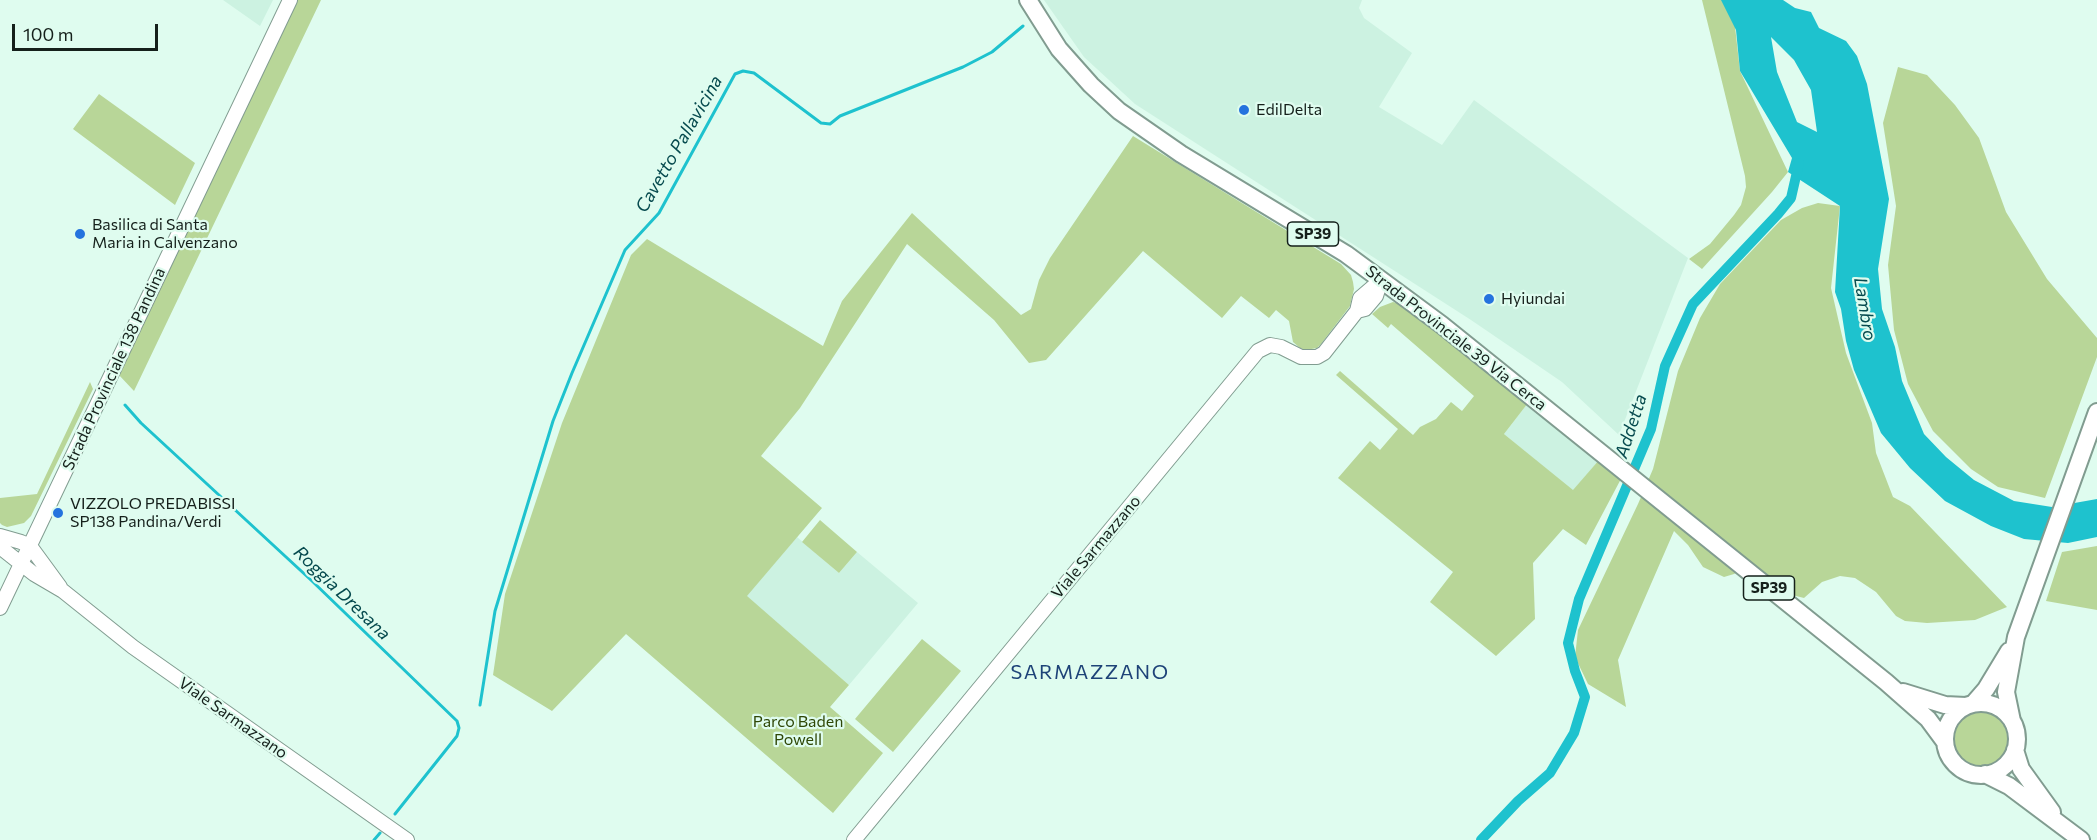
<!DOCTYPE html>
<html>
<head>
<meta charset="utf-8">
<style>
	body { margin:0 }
	#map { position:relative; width:2097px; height:840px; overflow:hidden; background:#dffcef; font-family:Commissioner,sans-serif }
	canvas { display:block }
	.scale { position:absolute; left:12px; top:24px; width:146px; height:27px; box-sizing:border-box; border:3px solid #15201b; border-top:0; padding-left:8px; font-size:18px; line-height:21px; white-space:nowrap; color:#15201b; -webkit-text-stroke:4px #dffcef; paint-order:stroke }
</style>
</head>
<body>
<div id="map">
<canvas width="2097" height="840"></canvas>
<div class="scale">100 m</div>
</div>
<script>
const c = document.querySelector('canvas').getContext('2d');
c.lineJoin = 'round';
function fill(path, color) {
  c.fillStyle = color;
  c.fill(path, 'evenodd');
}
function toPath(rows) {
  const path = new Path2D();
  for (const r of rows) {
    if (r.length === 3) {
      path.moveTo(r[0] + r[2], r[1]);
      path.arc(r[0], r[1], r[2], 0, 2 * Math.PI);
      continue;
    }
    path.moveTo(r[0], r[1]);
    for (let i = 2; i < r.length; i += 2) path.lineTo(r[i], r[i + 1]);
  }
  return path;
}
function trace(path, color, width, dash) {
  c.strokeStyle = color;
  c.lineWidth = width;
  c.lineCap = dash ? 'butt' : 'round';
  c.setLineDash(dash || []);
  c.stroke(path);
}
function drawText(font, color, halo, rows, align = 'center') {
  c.font = font + ' Commissioner,sans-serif';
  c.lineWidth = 4.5;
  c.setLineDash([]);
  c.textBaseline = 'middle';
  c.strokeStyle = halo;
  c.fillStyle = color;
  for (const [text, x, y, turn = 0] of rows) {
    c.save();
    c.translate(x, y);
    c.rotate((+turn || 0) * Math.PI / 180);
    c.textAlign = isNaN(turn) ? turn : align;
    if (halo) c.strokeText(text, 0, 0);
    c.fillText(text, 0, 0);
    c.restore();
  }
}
fill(toPath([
	[223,0,273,0,260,26],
	[1044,0,1362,0,1359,8,1364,18,1412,53,1379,107,1442,145,1474,100,1688,258,1619,435,1562,382,1471,320,1135,104,1084,57],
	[1528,403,1599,460,1573,491,1504,434],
	[797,537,839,573,857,552,918,603,849,685,746,596]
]), '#ccf2e1');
fill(toPath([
	[295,0,321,0,134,391,118,374],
	[1702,0,1732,0,1740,71,1788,172,1772,192,1702,269,1689,259,1710,244,1734,215,1741,205,1746,187,1745,176],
	[1898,67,1927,75,1955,105,1979,138,2006,212,2047,279,2097,338,2097,357,2045,498,1998,487,1971,469,1933,431,1908,384,1894,330,1888,265,1896,206,1883,123],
	[99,94,195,163,175,205,73,129],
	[1133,136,1341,264,1351,275,1353,282,1354,289,1350,306,1321,344,1317,348,1306,350,1300,348,1293,342,1289,321,1276,310,1269,318,1241,296,1222,318,1143,251,1046,360,1029,363,994,320,907,244,800,408,761,456,822,508,747,596,849,685,830,707,883,753,833,813,626,634,552,711,493,675,505,594,562,423,631,255,647,239,823,346,842,301,912,213,1021,315,1031,309,1039,280,1050,258],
	[1818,203,1840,206,1831,288,1846,353,1872,423,1876,453,1893,497,1910,506,2007,607,1975,620,1927,623,1905,621,1896,616,1876,592,1855,578,1840,576,1822,582,1804,598,1788,594,1749,565,1734,574,1724,577,1703,567,1688,545,1674,531,1618,660,1626,707,1588,684,1575,657,1578,630,1638,504,1653,469,1678,371,1700,318,1720,284,1781,220,1802,208],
	[1393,302,1403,305,1528,403,1504,434,1573,490,1599,460,1622,477,1586,545,1563,529,1533,563,1535,619,1496,656,1430,602,1453,572,1338,478,1370,441,1380,450,1398,429,1336,375,1340,371,1413,435,1420,427,1436,419,1451,402,1462,411,1474,396,1391,324,1388,328,1372,314,1380,307],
	[90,382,93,389,31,516,24,523,7,527,2,525,0,523,0,498,37,494],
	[820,520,857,552,839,573,802,542],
	[2097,546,2097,610,2046,601,2062,552],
	[922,639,961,671,893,752,855,719],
	[1981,739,28]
]), '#b8d698');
fill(toPath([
	[1721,0,1783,0,1795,8,1811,12,1819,28,1846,41,1857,56,1867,84,1889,199,1878,269,1882,309,1895,347,1902,381,1924,434,1946,457,1974,480,2014,501,2052,507,2097,499,2097,537,2068,543,2024,539,1991,526,1945,501,1910,468,1881,433,1854,370,1846,341,1841,309,1835,292,1840,206,1788,172,1792,158,1740,71,1736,30],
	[1771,37,1794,60,1811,90,1817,132,1797,122,1777,72]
]), '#1ec2ce');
trace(toPath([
	[125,405,141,423,312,581,457,721,459,728,457,736,395,814],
	[480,705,495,611,553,421,572,373,625,250,659,213,735,74,743,71,754,73,821,123,830,124,840,116,963,67,992,52,1023,26],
	[374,840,380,833]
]), '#1ec2ce', 3);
trace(toPath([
	[1481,840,1518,801,1550,773,1574,733,1585,697,1575,671,1568,643,1579,599,1651,429,1665,366,1693,304,1778,214,1791,198,1799,163]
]), '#1ec2ce', 10);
const minor = toPath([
	[1357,311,1365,309,1376,296,1381,280],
	[0,536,21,542,30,546,60,587],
	[0,547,34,574,63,591,133,647,407,840],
	[0,608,290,0],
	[854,840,1258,351,1270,345,1281,347,1301,357,1317,357,1324,353,1357,311,1360,298,1381,280]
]);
const major = toPath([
	[1028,0,1059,49,1091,85,1119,111,1181,154,1346,254,1442,325,1886,682,1928,719,1945,742],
	[1903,692,1945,705,1966,706],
	[1981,739,36],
	[1973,704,1986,689,2009,651],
	[2012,721,2006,692,2016,637,2097,412],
	[2015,750,2021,769,2052,812],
	[1985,774,2009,786,2081,840]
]);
trace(minor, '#819c90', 16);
trace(major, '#819c90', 20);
trace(minor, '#fff', 14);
trace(major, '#fff', 16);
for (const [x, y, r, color] of [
	[1244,110,6,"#2573de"],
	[80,234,6,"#2573de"],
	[1489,299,6,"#2573de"],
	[58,513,6,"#2573de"]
]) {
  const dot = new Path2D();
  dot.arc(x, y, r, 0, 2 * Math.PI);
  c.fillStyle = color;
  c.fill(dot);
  trace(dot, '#dffcef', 2);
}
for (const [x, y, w] of [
	[1313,234,51],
	[1769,588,51]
]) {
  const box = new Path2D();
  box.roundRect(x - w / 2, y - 12, w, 24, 4.5);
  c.fillStyle = '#dffcef';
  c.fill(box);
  trace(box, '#15201b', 1.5);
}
drawText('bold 15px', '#15201b', null, [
	["SP39",1313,234],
	["SP39",1769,588]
]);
drawText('16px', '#15201b', '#dffcef', [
	["EdilDelta",1256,110],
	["Basilica di Santa",92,225],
	["Maria in Calvenzano",92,243],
	["Hyiundai",1501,299],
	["VIZZOLO PREDABISSI",70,504],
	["SP138 Pandina/Verdi",70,522]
], 'left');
drawText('16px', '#15201b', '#dffcef', [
	["Strada Provinciale 39 Via Cerca",1456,338,38],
	["Strada Provinciale 138 Pandina",114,369,-65],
	["Viale Sarmazzano",1096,547,-50],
	["Viale Sarmazzano",233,718,35]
]);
drawText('16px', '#2f4706', '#dffcef', [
	["Parco Baden",798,722],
	["Powell",798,740]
]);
drawText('italic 18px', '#064a4e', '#dffcef', [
	["Cavetto Pallavicina",679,144,-60],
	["Lambro",1865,309,81],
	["Addetta",1631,426,-72],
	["Roggia Dresana",342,593,44]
]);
c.letterSpacing = '1.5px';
drawText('20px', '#1e4378', '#dffcef', [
	["SARMAZZANO",1090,672]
]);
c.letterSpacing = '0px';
</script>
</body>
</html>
